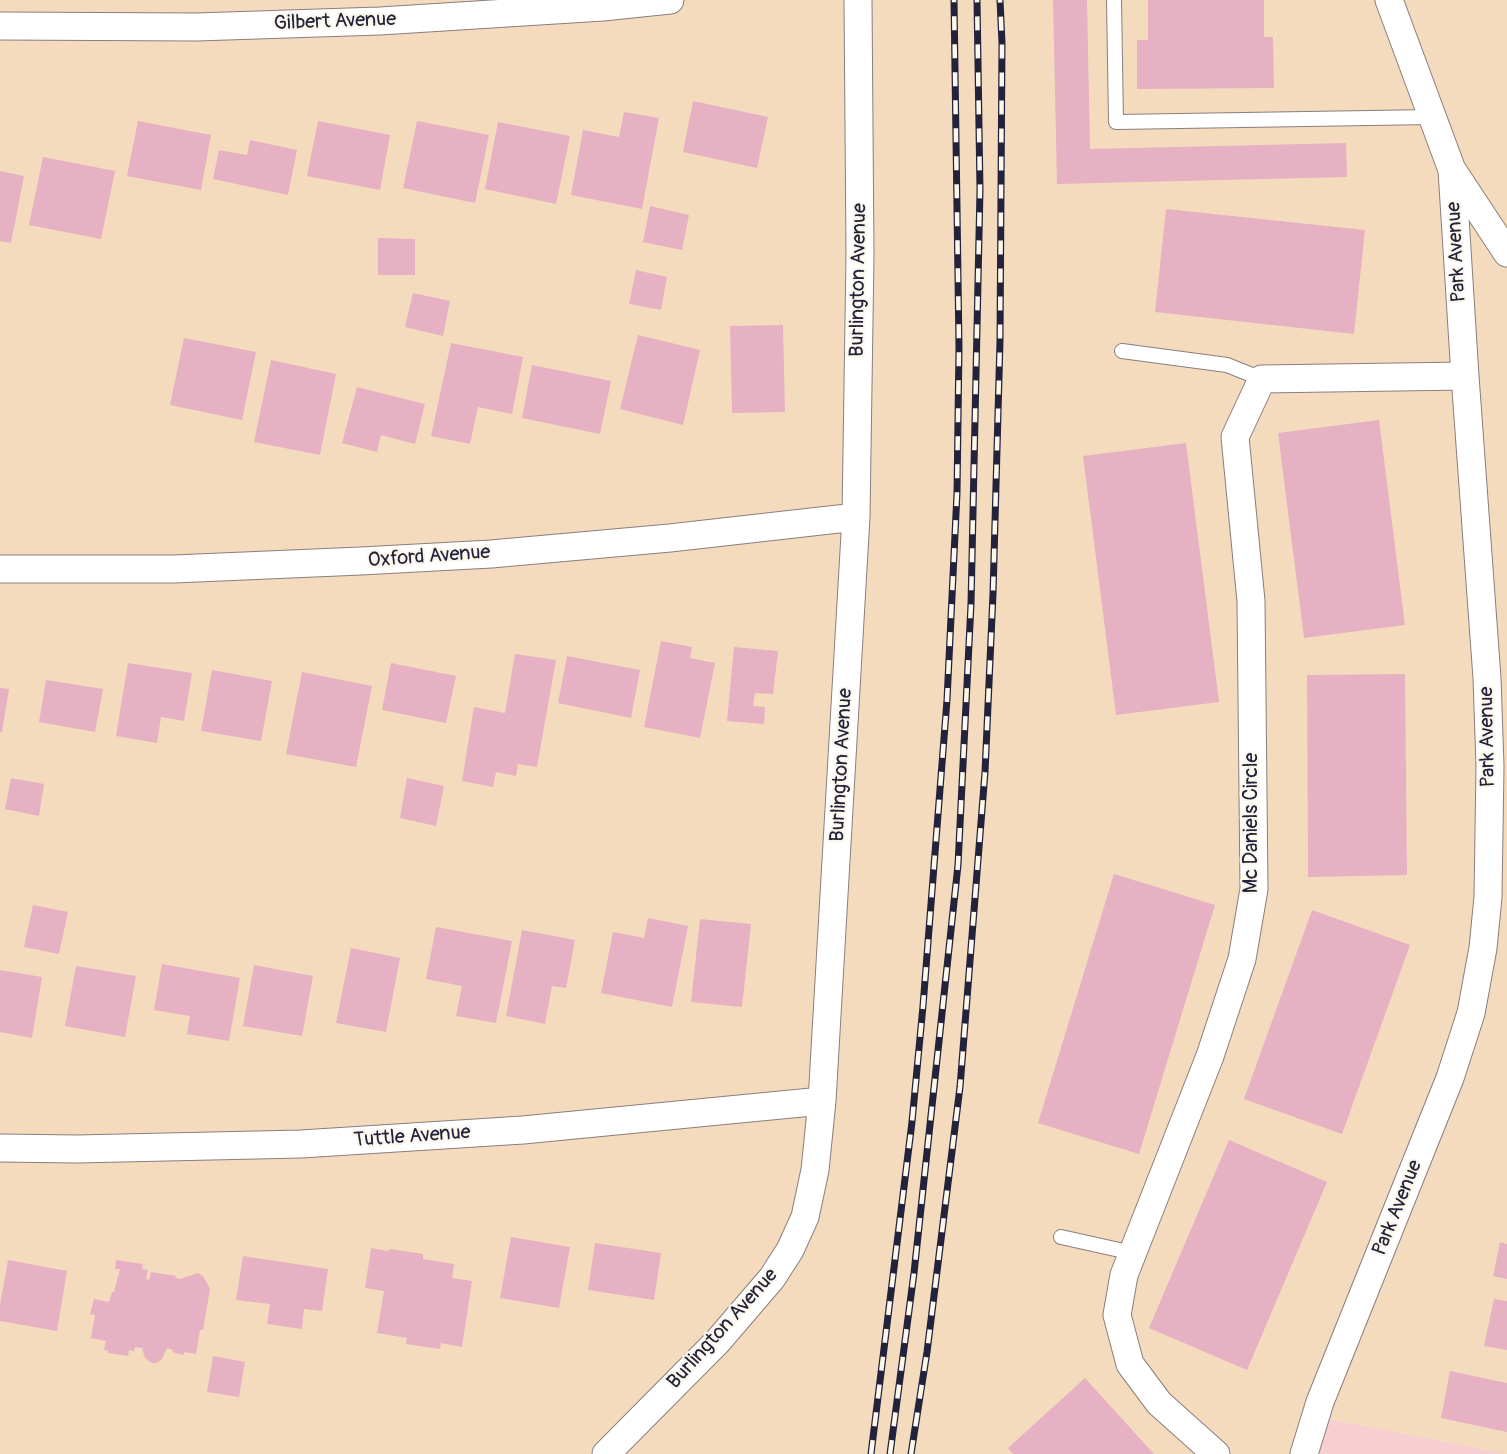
<!DOCTYPE html>
<html>
<head>
<meta charset="utf-8">
<style>
	body { margin:0 }
	canvas { display:block; background:#f4dbbe }
</style>
</head>
<body>
<canvas width="1507" height="1454"></canvas>
<script>
const c = document.querySelector('canvas').getContext('2d');
c.lineJoin = 'round';
function fill(path, color) {
  c.fillStyle = color;
  c.fill(path, 'evenodd');
}
function toPath(rows) {
  const path = new Path2D();
  for (const r of rows) {
    path.moveTo(r[0], r[1]);
    for (let i = 2; i < r.length; i += 2) path.lineTo(r[i], r[i + 1]);
  }
  return path;
}
function trace(path, color, width, dash) {
  c.strokeStyle = color;
  c.lineWidth = width;
  c.lineCap = dash ? 'butt' : 'round';
  c.setLineDash(dash || []);
  c.stroke(path);
}
function drawText(font, color, halo, rows, align = 'center') {
  c.font = font + ' Pangolin,sans-serif';
  c.lineWidth = 4.5;
  c.setLineDash([]);
  c.textBaseline = 'middle';
  c.strokeStyle = halo;
  c.fillStyle = color;
  for (const [text, x, y, turn = 0] of rows) {
    c.save();
    c.translate(x, y);
    c.rotate((+turn || 0) * Math.PI / 180);
    c.textAlign = isNaN(turn) ? turn : align;
    if (halo) c.strokeText(text, 0, 0);
    c.fillText(text, 0, 0);
    c.restore();
  }
}
fill(toPath([
	[1322,1418,1507,1454,1309,1454]
]), '#f7cfd1');
fill(toPath([
	[1053,0,1087,0,1090,149,1346,143,1347,177,1057,184],
	[1148,0,1264,0,1264,37,1273,37,1274,88,1137,89,1137,40,1148,40],
	[693,101,768,117,757,168,683,152],
	[624,112,659,118,642,209,571,195,583,130,619,137],
	[138,121,211,135,201,190,127,176],
	[318,121,390,135,380,190,307,176],
	[417,121,489,135,475,203,403,188],
	[498,122,570,136,556,204,485,189],
	[250,140,297,150,288,195,213,179,219,150,247,155],
	[43,157,115,171,101,239,29,225],
	[0,171,24,176,11,243,0,241],
	[650,206,689,215,682,250,643,242],
	[1166,209,1365,230,1354,334,1155,312],
	[378,238,415,239,415,275,378,275],
	[636,270,667,277,661,310,629,304],
	[413,293,450,301,443,336,405,327],
	[783,325,785,412,732,413,730,326],
	[638,335,700,350,683,425,620,409],
	[184,338,256,352,242,420,170,405],
	[451,343,523,357,512,414,478,407,470,444,431,436],
	[271,360,336,374,320,455,254,442],
	[532,365,611,381,600,434,522,418],
	[357,387,425,404,415,444,381,435,377,452,342,443],
	[1379,420,1405,625,1304,638,1278,433],
	[1186,443,1219,702,1116,715,1083,456],
	[661,641,692,647,690,658,715,663,700,738,644,727],
	[734,647,778,651,773,694,755,693,753,706,765,707,764,724,727,721],
	[515,654,556,660,537,767,518,764,516,776,496,772,493,787,462,781,474,707,505,713],
	[567,656,640,670,631,718,558,703],
	[128,663,192,673,184,721,161,717,157,743,116,736],
	[391,663,456,676,446,723,382,710],
	[212,670,272,681,261,741,201,731],
	[302,672,372,686,356,767,286,754],
	[1405,674,1407,875,1308,877,1307,675],
	[46,680,103,689,95,732,39,722],
	[0,688,9,689,2,732,0,732],
	[11,778,44,784,39,816,5,809],
	[407,778,444,786,436,826,400,818],
	[1114,874,1215,905,1139,1154,1038,1123],
	[33,905,68,912,59,954,24,947],
	[1312,910,1410,945,1342,1134,1244,1099],
	[648,918,688,926,672,1007,601,993,613,932,644,938],
	[700,919,751,924,742,1007,691,1002],
	[436,927,512,941,496,1023,456,1016,462,986,426,979],
	[522,930,575,940,566,988,552,986,545,1024,506,1016],
	[351,948,400,958,386,1032,336,1023],
	[162,964,240,978,229,1041,187,1034,190,1016,154,1010],
	[254,965,313,976,302,1036,243,1026],
	[76,966,136,976,125,1037,65,1026],
	[0,970,42,977,32,1038,0,1032],
	[1229,1140,1327,1182,1247,1370,1149,1328],
	[511,1237,570,1247,559,1308,500,1298],
	[1500,1242,1507,1244,1507,1279,1493,1276],
	[595,1243,661,1253,654,1300,588,1290],
	[371,1248,388,1251,390,1249,423,1254,423,1259,454,1264,452,1278,472,1281,462,1347,441,1343,440,1349,406,1344,407,1338,377,1333,384,1291,365,1288],
	[243,1256,328,1269,322,1311,304,1309,302,1329,267,1324,270,1304,236,1300],
	[8,1260,67,1271,57,1331,0,1321,0,1305],
	[116,1260,143,1264,142,1269,148,1270,146,1279,149,1280,151,1272,176,1276,175,1278,180,1279,198,1273,203,1276,210,1289,203,1330,200,1330,196,1354,185,1352,183,1355,172,1352,173,1350,167,1348,162,1359,157,1363,152,1363,145,1358,142,1348,135,1347,134,1351,129,1350,128,1356,108,1353,108,1350,104,1350,106,1341,91,1338,95,1315,90,1314,94,1299,109,1302,112,1292,114,1292,120,1269,115,1269],
	[1494,1299,1507,1301,1507,1350,1484,1346],
	[213,1356,245,1362,239,1397,207,1392],
	[1450,1371,1507,1383,1507,1432,1441,1418],
	[1085,1378,1154,1454,1013,1454,1008,1448]
]), '#e6b1c3');
const lane = toPath([
	[1114,0,1116,122,1433,117],
	[1122,351,1227,365,1262,379],
	[1061,1237,1133,1253]
]);
const street = toPath([
	[0,26,196,27,380,21,603,7,670,0],
	[1453,171,1507,253],
	[0,569,174,569,361,561,491,554,670,538,856,517],
	[0,1148,77,1149,301,1144,523,1130,822,1101],
	[606,1454,718,1341,772,1278,790,1250,805,1217,815,1170,822,1101,856,517,860,254,858,0],
	[1216,1454,1159,1403,1130,1364,1117,1315,1124,1275,1210,1056,1242,959,1254,889,1251,601,1235,437,1262,379,1465,376],
	[1304,1454,1320,1402,1450,1078,1471,1013,1483,948,1488,897,1490,766,1487,678,1465,376,1452,170,1389,0]
]);
trace(lane, '#8b7e7c', 16);
trace(street, '#8b7e7c', 29);
trace(lane, '#fff', 14);
trace(street, '#fff', 27);
const rail = toPath([
	[871,1454,912,1122,923,1006,947,700,957,493,959,347,954,0],
	[890,1454,914,1273,958,865,971,604,980,190,977,0],
	[911,1454,927,1352,960,1087,985,772,993,594,1000,341,1002,43,1000,0]
]);
trace(rail, '#22223b', 7);
trace(rail, '#fbf7ec', 4.5, [14]);
drawText('20px', '#22223b', '#fbf7ec', [
	["Gilbert Avenue",335,22,-2],
	["Park Avenue",1457,252,-93],
	["Burlington Avenue",859,280,-89],
	["Oxford Avenue",429,557,-4],
	["Park Avenue",1488,737,-91],
	["Burlington Avenue",842,765,-87],
	["Mc Daniels Circle",1252,823,-90],
	["Tuttle Avenue",412,1137,-4],
	["Park Avenue",1398,1208,-68],
	["Burlington Avenue",723,1329,-48]
]);
</script>
</body>
</html>
